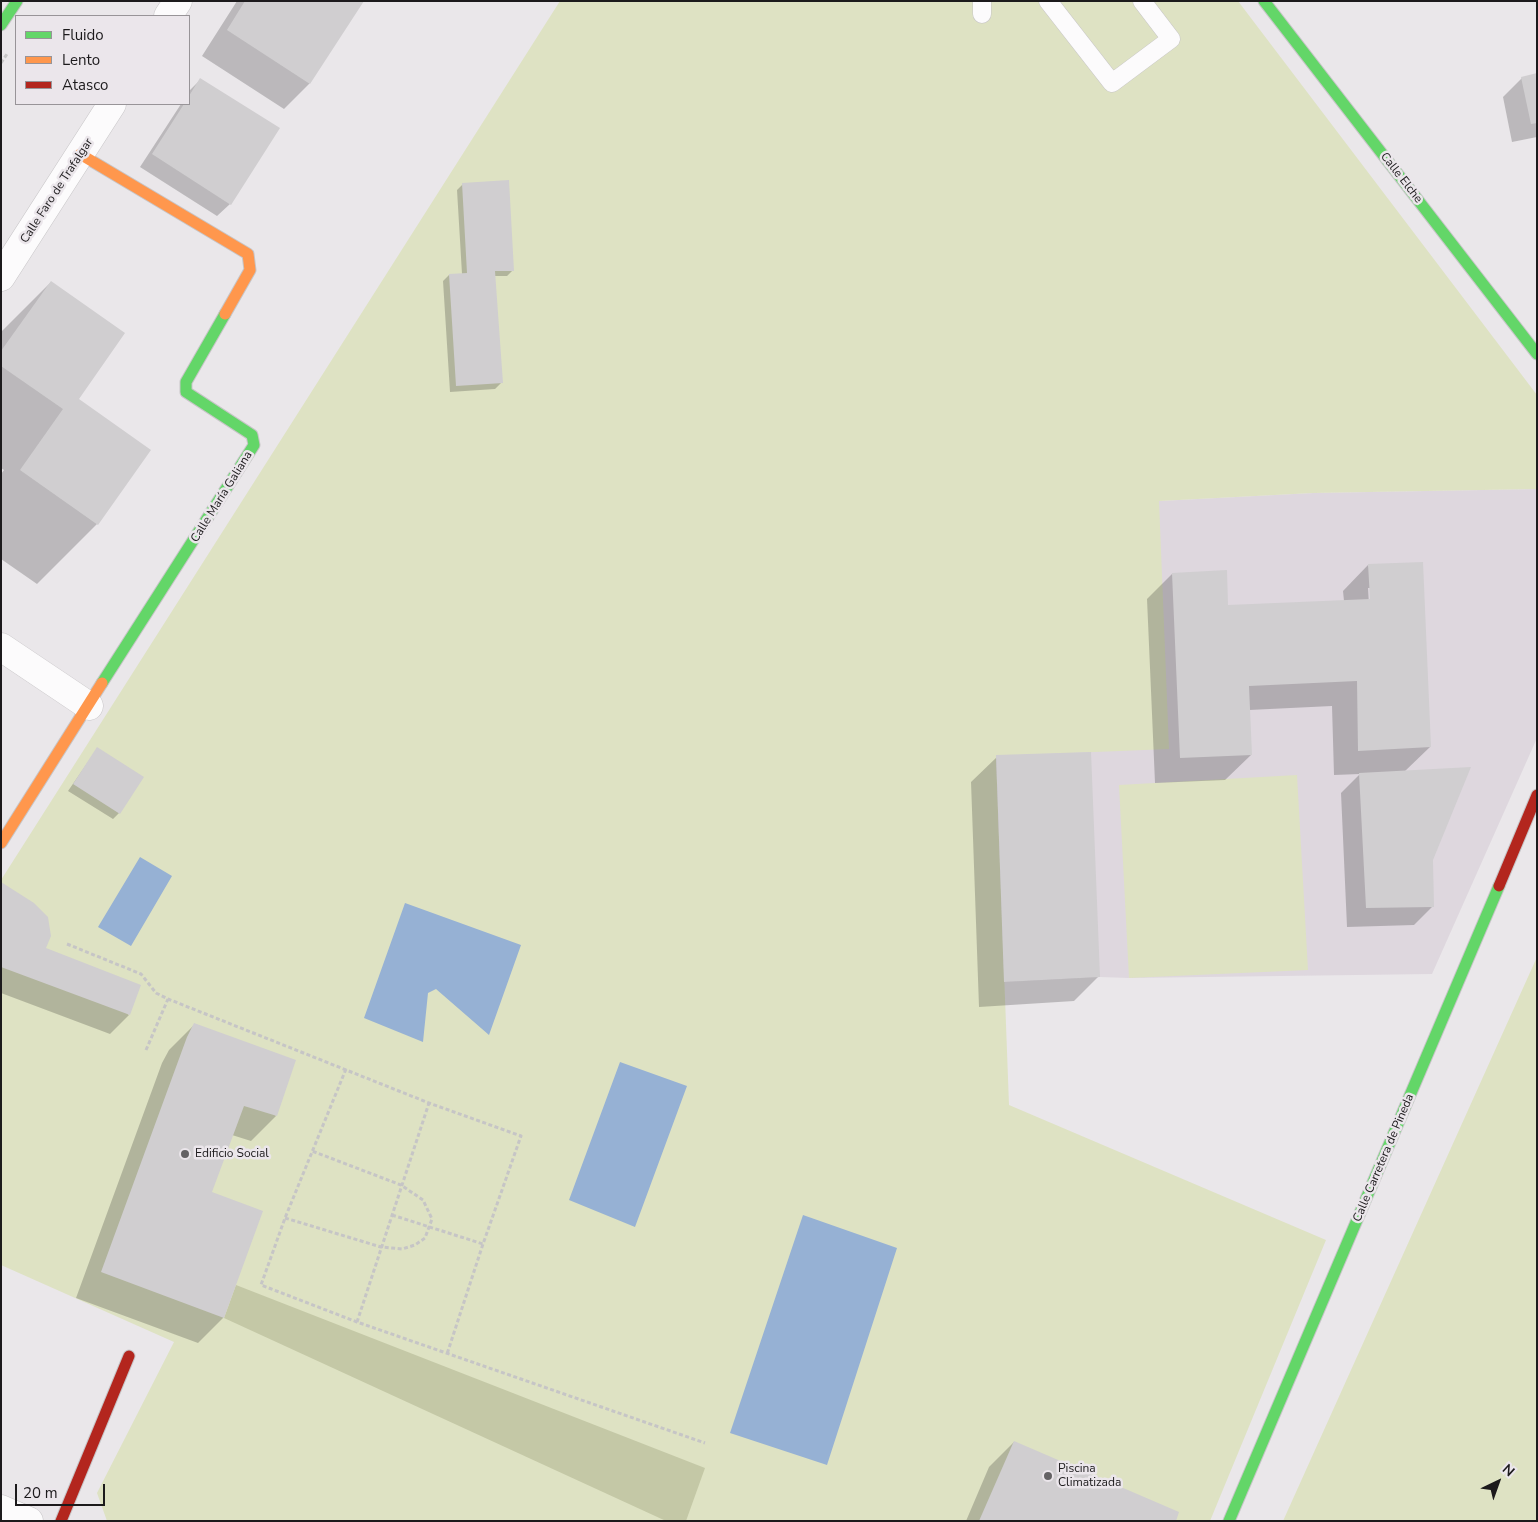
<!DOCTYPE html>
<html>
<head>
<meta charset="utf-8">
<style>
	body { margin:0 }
	#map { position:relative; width:1538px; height:1522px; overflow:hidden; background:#eae7ea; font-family:"Nunito Sans",sans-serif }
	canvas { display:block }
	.frame { position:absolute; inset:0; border:2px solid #1c1a1c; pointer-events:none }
	.legend { position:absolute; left:15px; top:15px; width:175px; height:90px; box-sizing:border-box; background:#ebe6eb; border:1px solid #989498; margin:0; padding:6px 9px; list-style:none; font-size:15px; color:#1c1a1c }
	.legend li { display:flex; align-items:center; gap:10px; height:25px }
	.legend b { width:25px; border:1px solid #989498 }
	.north { position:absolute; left:1473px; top:1457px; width:50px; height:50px; -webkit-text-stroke:4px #ebe6eb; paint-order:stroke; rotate:42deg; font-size:14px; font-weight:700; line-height:20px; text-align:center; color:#1c1a1c }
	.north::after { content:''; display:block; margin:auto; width:18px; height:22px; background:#1c1a1c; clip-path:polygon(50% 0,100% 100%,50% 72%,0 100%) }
	.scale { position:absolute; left:15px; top:1484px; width:90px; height:22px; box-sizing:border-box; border:2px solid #1c1a1c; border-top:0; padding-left:6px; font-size:15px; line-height:18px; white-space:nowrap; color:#1c1a1c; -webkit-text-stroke:4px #ebe6eb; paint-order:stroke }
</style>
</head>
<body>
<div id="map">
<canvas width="1538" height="1522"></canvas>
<div class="frame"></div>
<ul class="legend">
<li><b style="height:6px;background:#63d668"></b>Fluido</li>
<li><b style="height:6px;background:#ff974d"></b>Lento</li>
<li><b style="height:6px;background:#b3261e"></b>Atasco</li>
</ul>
<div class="north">N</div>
<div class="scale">20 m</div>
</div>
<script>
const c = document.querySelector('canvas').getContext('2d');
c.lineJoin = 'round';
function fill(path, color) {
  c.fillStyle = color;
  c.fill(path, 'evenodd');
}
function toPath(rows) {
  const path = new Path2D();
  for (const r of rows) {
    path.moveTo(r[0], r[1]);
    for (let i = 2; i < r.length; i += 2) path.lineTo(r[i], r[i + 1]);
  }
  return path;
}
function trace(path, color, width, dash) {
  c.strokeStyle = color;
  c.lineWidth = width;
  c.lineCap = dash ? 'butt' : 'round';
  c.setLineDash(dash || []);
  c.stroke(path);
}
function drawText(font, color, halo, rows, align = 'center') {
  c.font = font + ' "Nunito Sans",sans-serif';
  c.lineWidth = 5;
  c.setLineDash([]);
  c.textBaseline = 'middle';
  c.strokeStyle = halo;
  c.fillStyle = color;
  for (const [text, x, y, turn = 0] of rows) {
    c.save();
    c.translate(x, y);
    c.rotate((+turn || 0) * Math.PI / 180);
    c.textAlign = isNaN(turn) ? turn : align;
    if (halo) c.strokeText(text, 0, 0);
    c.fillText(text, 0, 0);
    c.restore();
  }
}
fill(toPath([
	[1537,489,1537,738,1432,974,1129,978,1100,977,1004,982,996,755,1159,501,1313,493]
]), '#ded7de');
fill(toPath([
	[560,1,1238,1,1537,395,1537,489,1313,493,1159,501,1169,749,996,756,1009,1105,1326,1240,1210,1521,107,1521,97,1493,174,1342,1,1265,1,880],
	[1297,775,1308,970,1129,978,1119,785],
	[1537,957,1537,1521,1283,1521]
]), '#dee2c3');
fill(toPath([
	[236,1285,705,1468,686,1521,666,1521,224,1318]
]), '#c4c8a6');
fill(toPath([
	[140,857,172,876,131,946,98,927],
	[405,903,521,945,489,1035,436,989,428,993,423,1042,364,1018],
	[620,1062,687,1086,635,1227,569,1200],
	[803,1215,897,1248,827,1465,730,1433]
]), '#96b1d4');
fill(toPath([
	[237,1,362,1,309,84,284,109,202,56],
	[1537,75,1537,137,1512,142,1503,97,1522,78],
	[201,79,230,204,217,216,140,167,181,104,189,104,189,91],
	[463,184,513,270,507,276,494,276,501,383,495,389,450,392,443,281,449,275,462,274,457,190],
	[51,282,77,399,149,450,97,524,37,584,1,559,1,474,4,470,1,468,1,332],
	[1368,565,1430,747,1404,772,1432,860,1433,906,1414,925,1347,927,1341,793,1360,774,1334,775,1332,706,1249,710,1251,755,1225,780,1155,783,1147,599,1172,574,1227,607,1344,601,1343,591],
	[1368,588,1371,588,1372,605,1369,605],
	[97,749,119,813,113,819,68,791],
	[997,757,1099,976,1074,1001,979,1007,971,782],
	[1,884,44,949,129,1015,110,1034,1,993],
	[195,1024,276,1116,251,1141,232,1135,210,1193,261,1211,223,1318,198,1343,76,1298,162,1063,169,1050],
	[1014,1442,1174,1521,966,1521,989,1467]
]), '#0003');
fill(toPath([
	[245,1,364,1,310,84,227,30],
	[1537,73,1537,123,1531,124,1521,77],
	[200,78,280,128,231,205,152,154,184,104,189,104,189,96],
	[509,180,514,271,495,271,503,383,456,386,449,274,467,273,462,183],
	[51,281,125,333,79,399,151,450,98,525,20,470,63,409,1,366,1,351],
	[1423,562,1431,747,1358,751,1357,681,1249,686,1252,755,1180,758,1172,573,1227,570,1228,605,1370,599,1368,564],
	[97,747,144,777,120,814,73,784],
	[1091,752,1100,977,1004,982,996,755],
	[1471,767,1433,860,1434,907,1366,908,1359,773],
	[1,882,34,903,48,917,51,936,46,948,141,985,130,1015,1,967],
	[194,1023,296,1060,277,1116,244,1106,212,1192,263,1211,224,1318,101,1272,187,1037],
	[1014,1441,1179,1512,1176,1521,979,1521]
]), '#d0ced0');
const lane = toPath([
	[982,1,982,14],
	[1048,1,1112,83,1171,39,1142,1]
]);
const street = toPath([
	[168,16,178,1],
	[1,277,112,104],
	[1,647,89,706],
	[1,1509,29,1521]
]);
const fast = toPath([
	[1264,1,1537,354],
	[1,25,17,1],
	[102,683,254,445,252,435,186,392,186,382,225,314],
	[1229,1521,1499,886]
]);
const slow = toPath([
	[80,154,248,254,250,270,225,314],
	[1,843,102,683]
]);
const jam = toPath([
	[1499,886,1537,795],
	[61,1521,129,1356]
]);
trace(lane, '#c7c5c7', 19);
trace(street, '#c7c5c7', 29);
trace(fast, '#c7c5c7', 13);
trace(slow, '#c7c5c7', 13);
trace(jam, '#c7c5c7', 13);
trace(toPath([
	[1,63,7,54],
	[67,944,141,974,156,993,168,999,429,1103,521,1136,483,1244,447,1354],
	[146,1050,168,999],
	[346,1069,285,1218,261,1285,357,1322,705,1443],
	[392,1215,483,1244],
	[285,1218,381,1247,402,1249,415,1245,425,1238,432,1219,423,1200,401,1185,312,1151],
	[357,1322,429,1103]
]), '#c6c5c6', 3, [4, 2.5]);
trace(lane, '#fcfbfc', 18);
trace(street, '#fcfbfc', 28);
trace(fast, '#63d668', 11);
trace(slow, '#ff974d', 11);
trace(jam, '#b3261e', 11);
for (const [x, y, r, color] of [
	[185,1154,5,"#646264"],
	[1048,1476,5,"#646264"]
]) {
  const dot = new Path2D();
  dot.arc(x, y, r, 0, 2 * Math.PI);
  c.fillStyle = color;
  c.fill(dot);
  trace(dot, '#ebe6eb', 2);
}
drawText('12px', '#1c1a1c', '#ebe6eb', [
	["Calle Elche",1401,178,52],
	["Calle Faro de Trafalgar",57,191,-57],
	["Calle María Galiana",222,497,-58],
	["Calle Carretera de Pineda",1384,1158,-67]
]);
drawText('12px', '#1c1a1c', '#ebe6eb', [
	["Edificio Social",195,1154],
	["Piscina",1058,1469],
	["Climatizada",1058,1483]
], 'left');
</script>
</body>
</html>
